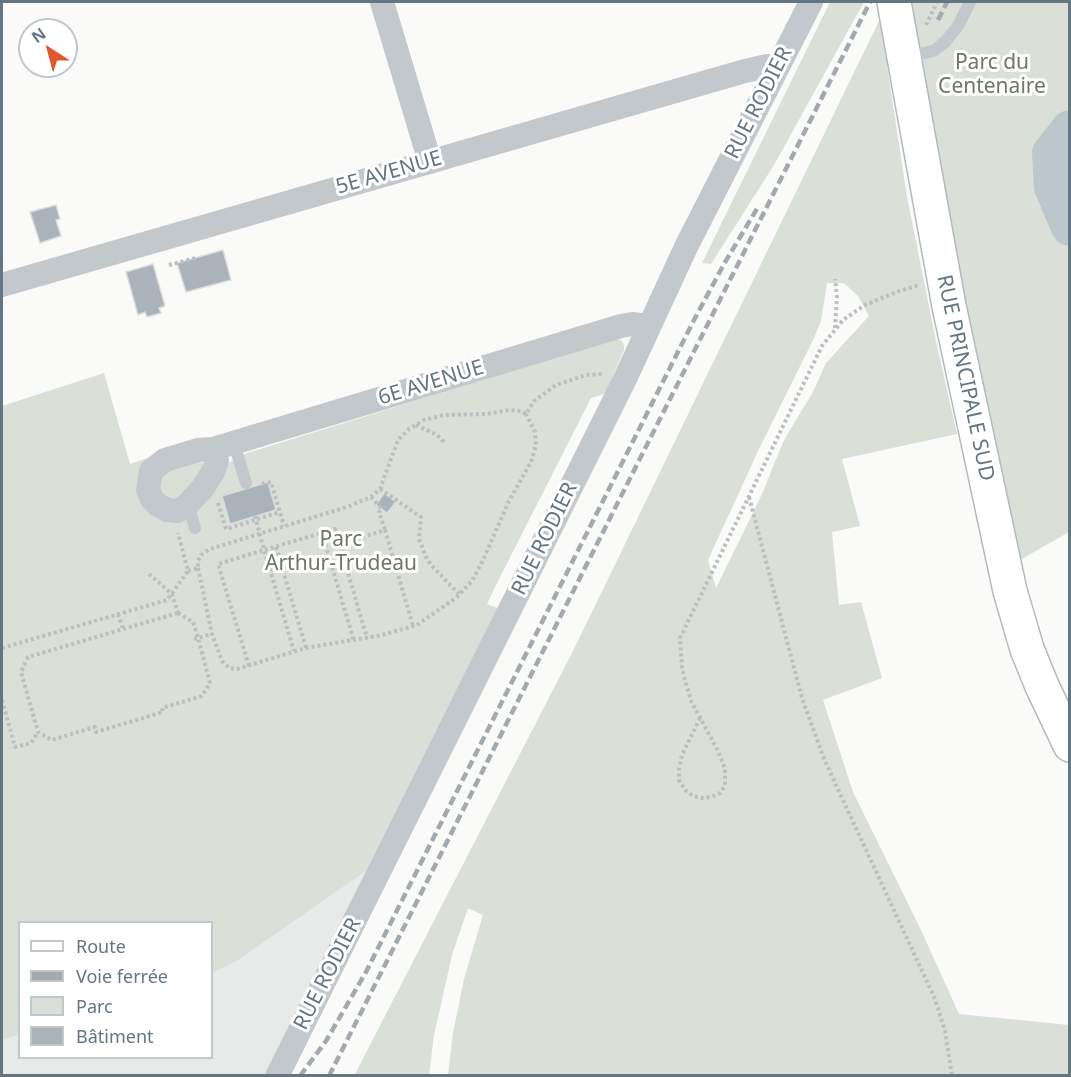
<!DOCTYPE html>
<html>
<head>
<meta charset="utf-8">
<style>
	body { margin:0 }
	#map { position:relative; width:1071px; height:1077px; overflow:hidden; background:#fafaf8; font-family:"Noto Sans",sans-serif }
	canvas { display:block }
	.frame { position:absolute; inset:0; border:3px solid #657683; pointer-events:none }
	.legend { position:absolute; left:18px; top:921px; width:195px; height:138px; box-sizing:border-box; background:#fff; border:2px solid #c1c8cd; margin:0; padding:8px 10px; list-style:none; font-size:18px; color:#657683 }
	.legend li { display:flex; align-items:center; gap:12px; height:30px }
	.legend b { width:30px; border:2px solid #c1c8cd }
	.north { position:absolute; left:18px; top:18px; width:60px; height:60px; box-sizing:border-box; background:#fff; border:2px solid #c1c8cd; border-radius:50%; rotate:324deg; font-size:16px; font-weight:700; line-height:24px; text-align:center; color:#657683 }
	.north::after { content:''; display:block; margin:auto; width:21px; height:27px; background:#e4572e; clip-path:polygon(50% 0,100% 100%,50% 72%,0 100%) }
</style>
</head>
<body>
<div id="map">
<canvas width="1071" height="1077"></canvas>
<div class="frame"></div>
<ul class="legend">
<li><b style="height:8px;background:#fff"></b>Route</li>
<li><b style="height:8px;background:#a2aab0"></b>Voie ferrée</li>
<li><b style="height:16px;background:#dadfd7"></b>Parc</li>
<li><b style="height:16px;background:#aab3b9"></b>Bâtiment</li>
</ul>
<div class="north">N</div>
</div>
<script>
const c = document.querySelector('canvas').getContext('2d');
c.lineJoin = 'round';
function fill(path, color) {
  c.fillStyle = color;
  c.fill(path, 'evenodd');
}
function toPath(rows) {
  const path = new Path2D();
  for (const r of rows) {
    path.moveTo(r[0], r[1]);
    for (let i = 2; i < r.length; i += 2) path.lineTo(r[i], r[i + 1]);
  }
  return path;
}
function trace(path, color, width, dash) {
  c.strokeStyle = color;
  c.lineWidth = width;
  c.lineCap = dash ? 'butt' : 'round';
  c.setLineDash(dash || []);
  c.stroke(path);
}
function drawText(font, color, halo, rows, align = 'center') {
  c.font = font + ' "Noto Sans",sans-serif';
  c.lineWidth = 6;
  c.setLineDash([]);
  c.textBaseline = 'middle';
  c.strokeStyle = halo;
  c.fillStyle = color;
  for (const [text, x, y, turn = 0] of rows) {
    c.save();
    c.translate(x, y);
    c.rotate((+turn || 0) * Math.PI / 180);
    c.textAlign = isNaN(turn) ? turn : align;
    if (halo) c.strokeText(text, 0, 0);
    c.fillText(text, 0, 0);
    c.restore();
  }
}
fill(toPath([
	[366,871,264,1075,2,1076,2,1040,19,1035,20,1058,212,1058,212,973,237,961]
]), '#e8e9e9');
fill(toPath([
	[830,2,864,2,774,165,711,264,702,263],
	[906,2,1069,2,1069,532,1020,560,969,322],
	[880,19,907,197,936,341,957,434,842,459,860,526,832,532,839,605,861,602,882,678,823,700,853,792,920,928,959,1014,1069,1025,1069,1075,448,1075,453,1033,464,979,483,915,468,908,452,955,434,1035,429,1075,354,1076,574,649],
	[827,283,844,283,858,296,869,316,826,363,813,392,784,440,762,494,716,588,708,560,759,449,814,338,821,321],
	[615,339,621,340,624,345,624,350,607,390,604,394,591,398,496,585,487,604,498,608,366,871,237,961,212,973,212,922,20,922,19,1035,2,1040,2,406,104,373,130,464,153,456,153,513,224,470,230,462,244,454],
	[202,461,205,466,178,502,160,494,158,482,162,472]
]), '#dadfd7');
trace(toPath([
	[1070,129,1051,153,1053,187,1070,227]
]), '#bbc7cb', 38);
const building = toPath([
	[56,205,60,219,56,220,61,236,40,243,30,212,56,205],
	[223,250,231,280,186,292,177,263,223,250],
	[153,264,165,306,159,308,161,313,147,317,145,312,138,315,126,272,153,264],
	[268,482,276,510,230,524,222,496,268,482],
	[384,493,396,502,387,513,376,505,384,493]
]);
fill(building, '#aab3b9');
trace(building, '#dcdcda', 1.5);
const secondary = toPath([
	[894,2,949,306,1010,591,1027,649,1042,686,1070,745]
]);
trace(secondary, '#b3babf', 36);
trace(toPath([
	[926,25,937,2],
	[169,265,196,258],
	[835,328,837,297,835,279],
	[416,425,435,434,442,439,444,443],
	[262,484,271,482,284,526],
	[380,489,421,517,419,539,426,557,431,565,459,594],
	[371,497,382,509,379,512,385,530],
	[749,497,802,698,824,759,935,999,945,1031,952,1076],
	[218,503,226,529,280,512],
	[255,516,264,550,335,529,367,638],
	[322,533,354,641],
	[339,544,385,530,413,626],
	[276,547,306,648],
	[198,568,212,634,222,661,229,668,237,669,306,648,382,635,417,625,457,597,472,581,483,560,509,501,531,462,536,445,535,432,526,414],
	[188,571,198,568,198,561,201,555,210,549,347,507,371,497,380,489,398,440,409,429,424,420,444,415,487,414,509,410,521,411,526,414,534,401,556,385,586,375,604,374],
	[149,574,172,594,178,613],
	[178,613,193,622,198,638,210,683,202,696,162,708,163,712,96,732,95,727,52,740,38,732,21,672,28,657,178,613],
	[118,614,123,629],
	[194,639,212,634],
	[2,648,167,600,188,571,178,533],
	[249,666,218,564,264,550,294,651],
	[2,700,15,747,31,743,38,732],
	[700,718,682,755,679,769,679,780,685,790,693,796,702,798,711,797,720,793,725,786,725,769,718,751,691,701,682,669,680,638,822,346,843,320,865,305,899,291,919,285]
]), '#bbbfc2', 4, [3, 3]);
trace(toPath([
	[905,59,935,50,945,42,958,26,970,2],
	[234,443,246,483],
	[188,505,195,528]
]), '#c3c8cc', 12);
trace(toPath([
	[382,2,430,162],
	[2,285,745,71,767,66,777,67],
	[213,449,217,461,213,472,202,489,185,507,177,511,167,510,158,505,152,499,148,490,151,471,165,460,198,450,213,449,621,326,632,324,649,326],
	[277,1076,625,379,686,247,811,2]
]), '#c3c8cc', 24);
trace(secondary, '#fff', 33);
trace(toPath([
	[938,20,947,2],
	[300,1076,326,1041,366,972,694,320,724,264,758,207],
	[329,1076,870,2]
]), '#a2aab0', 4.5, [9, 4.5]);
drawText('21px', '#687a64', '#fff', [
	["Parc du",992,63],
	["Centenaire",992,87],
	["Parc",341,540],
	["Arthur-Trudeau",341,564]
]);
drawText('21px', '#657683', '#fff', [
	["RUE RODIER",759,103,-63],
	["5E AVENUE",389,173,-16],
	["RUE PRINCIPALE SUD",965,378,78],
	["6E AVENUE",431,383,-17],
	["RUE RODIER",545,539,-64],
	["RUE RODIER",328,974,-63]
]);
</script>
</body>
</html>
